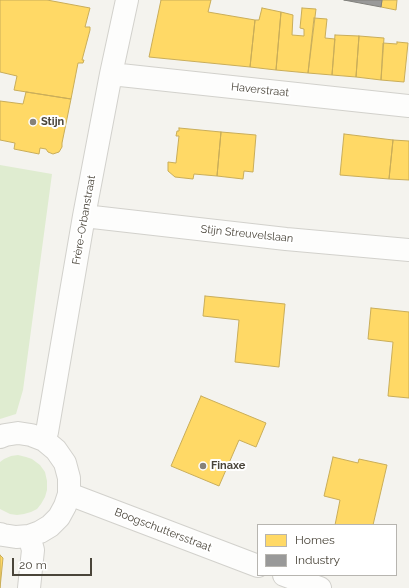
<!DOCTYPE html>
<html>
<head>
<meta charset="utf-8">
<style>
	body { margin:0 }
	#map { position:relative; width:409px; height:588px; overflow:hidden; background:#f4f3ee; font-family:Raleway,sans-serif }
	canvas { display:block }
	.legend { position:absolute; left:257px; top:524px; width:140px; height:52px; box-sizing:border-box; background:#fff; border:1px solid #b7b5b0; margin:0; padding:5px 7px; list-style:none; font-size:12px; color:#4a453a }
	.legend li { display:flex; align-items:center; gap:8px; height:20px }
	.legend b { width:20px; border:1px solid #b7b5b0 }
	.scale { position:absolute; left:12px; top:558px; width:80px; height:18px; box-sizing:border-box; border:2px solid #4a453a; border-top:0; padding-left:5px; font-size:12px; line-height:14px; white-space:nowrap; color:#4a453a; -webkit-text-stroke:3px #fff; paint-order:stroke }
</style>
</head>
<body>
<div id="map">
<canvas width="409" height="588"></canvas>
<ul class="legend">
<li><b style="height:11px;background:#ffd966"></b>Homes</li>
<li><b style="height:11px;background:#999"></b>Industry</li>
</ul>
<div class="scale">20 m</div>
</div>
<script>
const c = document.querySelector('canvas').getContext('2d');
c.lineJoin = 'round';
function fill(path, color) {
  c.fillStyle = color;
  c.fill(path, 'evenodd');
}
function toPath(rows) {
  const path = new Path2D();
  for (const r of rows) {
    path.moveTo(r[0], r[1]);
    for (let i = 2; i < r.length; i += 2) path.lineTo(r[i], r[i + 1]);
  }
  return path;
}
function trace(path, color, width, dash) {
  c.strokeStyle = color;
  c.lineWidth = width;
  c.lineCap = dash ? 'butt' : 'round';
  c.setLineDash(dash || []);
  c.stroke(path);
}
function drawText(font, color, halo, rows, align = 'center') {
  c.font = font + ' Raleway,sans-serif';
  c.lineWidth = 4;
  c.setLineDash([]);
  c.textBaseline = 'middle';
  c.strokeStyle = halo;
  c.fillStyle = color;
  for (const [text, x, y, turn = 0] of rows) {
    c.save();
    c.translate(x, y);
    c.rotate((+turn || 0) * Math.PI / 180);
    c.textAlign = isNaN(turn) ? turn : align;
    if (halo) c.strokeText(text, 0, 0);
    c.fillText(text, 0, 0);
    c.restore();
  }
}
fill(toPath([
	[0,165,52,174,23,390,16,414,0,419],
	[18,455,26,457,32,459,40,465,45,472,47,481,47,490,45,497,41,504,37,509,31,512,24,514,17,515,10,514,0,509,0,462,4,459,11,456]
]), '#dfecd0');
const homes = toPath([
	[0,0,47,0,90,8,85,27,90,27,90,30,82,60,84,60,83,63,78,63,71,99,14,90,17,76,0,72,0,0],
	[161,0,211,0,208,12,255,20,250,67,149,57,161,0],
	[382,0,397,0,396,10,381,7,382,0],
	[262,8,281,12,276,70,250,67,255,20,259,20,262,8],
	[302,8,316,9,308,73,276,70,281,12,293,15,292,35,304,36,304,29,300,28,302,8],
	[314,18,327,19,325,38,335,39,332,75,308,73,314,18],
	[335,35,359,36,356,77,332,75,335,35],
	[359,36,384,38,381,80,356,77,359,36],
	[397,42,408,43,404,82,381,80,383,43,397,44,397,42],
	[26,92,71,99,62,143,62,147,59,152,53,154,48,152,46,149,40,148,39,154,14,149,15,143,0,140,0,101,23,104,26,92],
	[179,128,221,132,217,176,194,174,193,179,175,177,168,171,168,162,176,163,179,136,176,136,177,131,179,131,179,128],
	[221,132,256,135,253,172,244,171,243,179,217,176,221,132],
	[344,134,393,140,389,179,340,175,344,134],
	[393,140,409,141,409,180,389,179,393,140],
	[205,296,285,304,279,367,235,362,239,320,203,316,205,296],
	[371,308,409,312,409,398,388,396,393,342,368,339,371,308],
	[201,396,266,423,256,447,239,440,219,486,171,466,201,396],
	[333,457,358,463,359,459,387,465,373,525,335,525,340,500,324,496,333,457],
	[0,555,3,558,0,588,0,555]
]);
fill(homes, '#ffd966');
trace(homes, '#c9ad59', 1);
const industry = toPath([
	[344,0,382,0,381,7,344,0]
]);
fill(industry, '#999');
trace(industry, '#81807c', 1);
const minor = toPath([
	[111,74,409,106],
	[84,216,286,239,409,250],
	[0,437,5,435,18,433,31,435,44,440,56,450,65,463,69,478,69,494,65,506,59,517,50,526,40,532,29,536,16,537,3,535,0,534],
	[44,440,47,432,84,216,111,74,127,0],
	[69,494,258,566],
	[284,575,320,588],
	[29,588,33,550,29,536]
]);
trace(minor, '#d2d1cc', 24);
trace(minor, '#fdfdfc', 22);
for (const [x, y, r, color] of [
	[33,122,4,"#868279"],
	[203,466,4,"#868279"]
]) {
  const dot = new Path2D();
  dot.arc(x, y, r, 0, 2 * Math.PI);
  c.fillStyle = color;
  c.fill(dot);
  trace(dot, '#fff', 1.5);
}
drawText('11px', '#4a453a', '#fff', [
	["Haverstraat",260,90,6],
	["Frère-Orbanstraat",84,220,-80],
	["Stijn Streuvelslaan",247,234,6],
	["Boogschuttersstraat",163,530,21]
]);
drawText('bold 11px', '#4a453a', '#fff', [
	["Stijn",41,122],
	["Finaxe",211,466]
], 'left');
</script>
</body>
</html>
